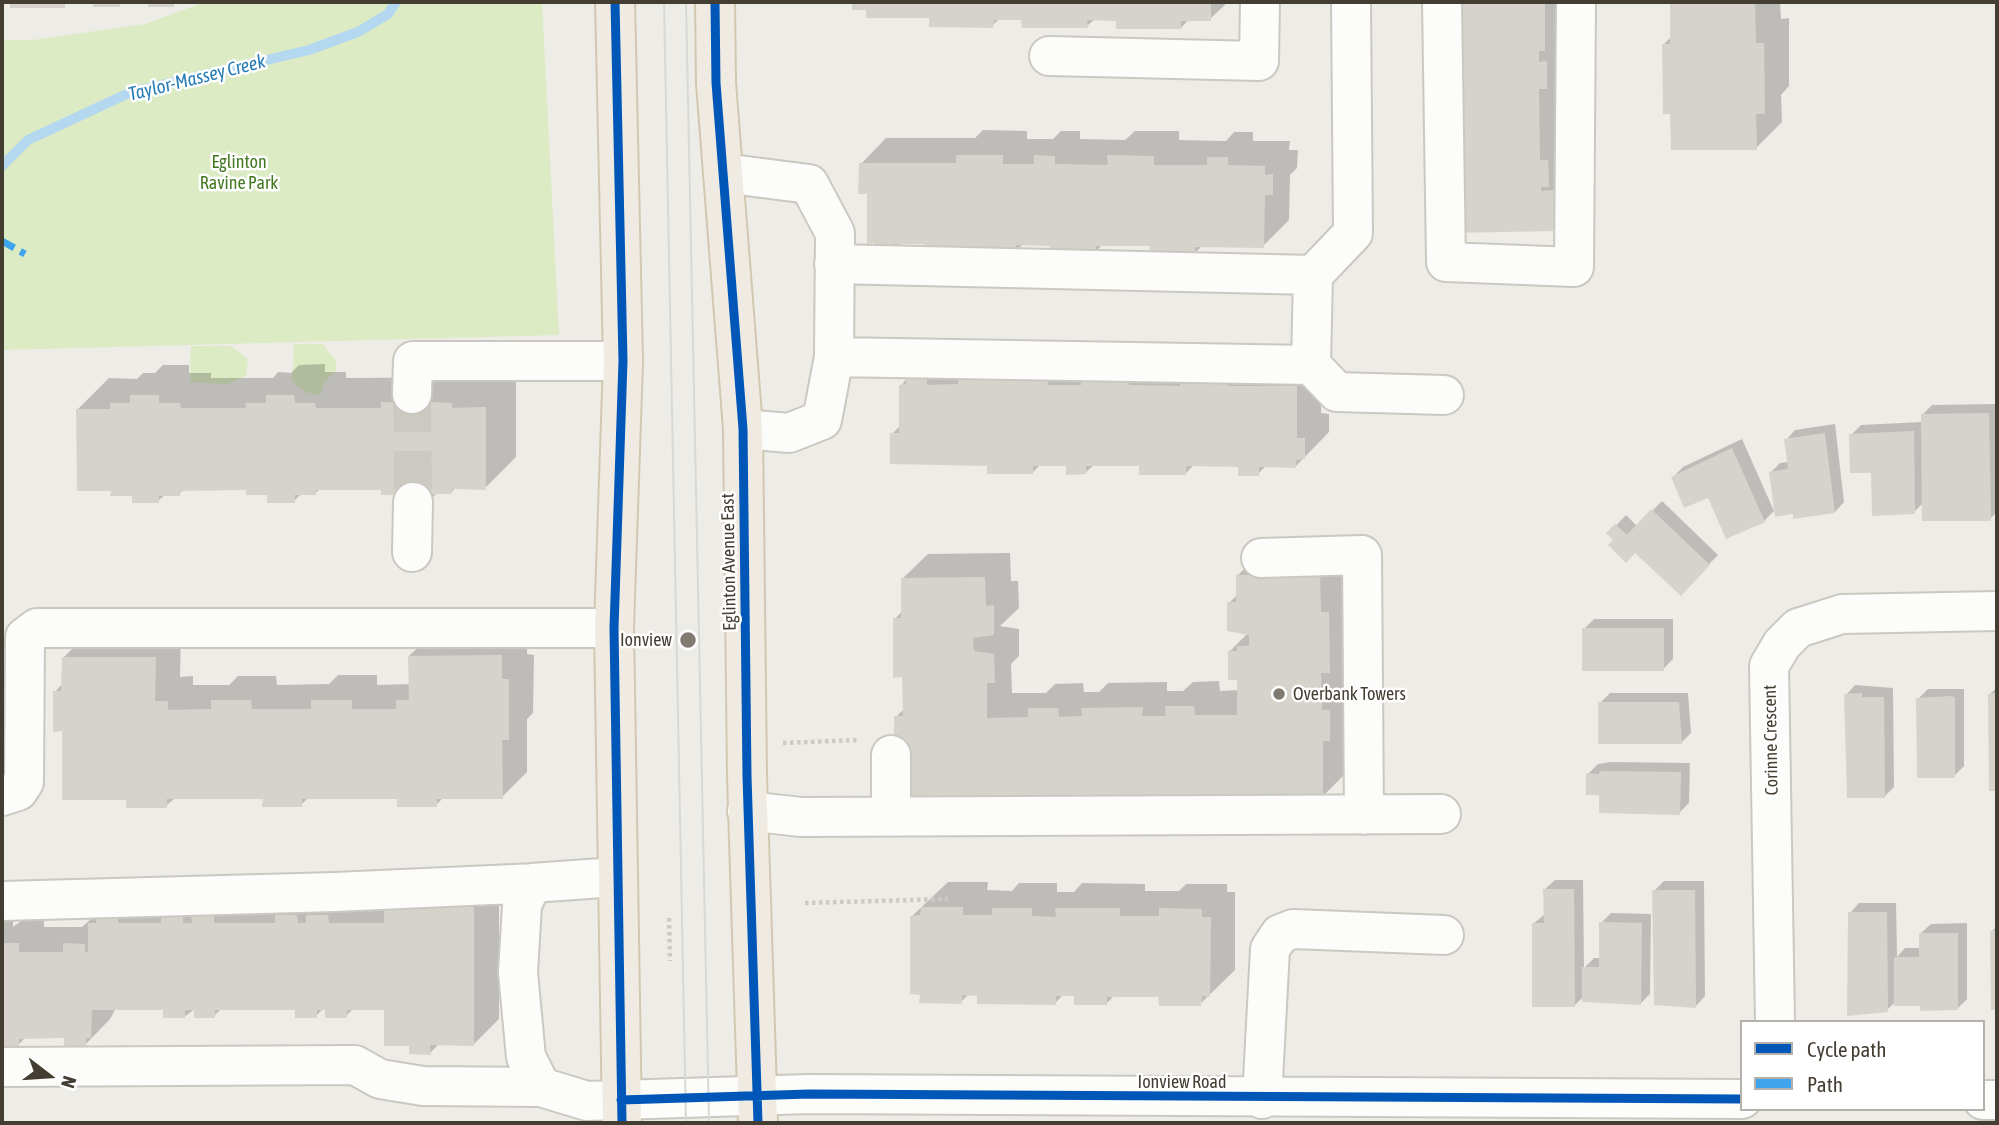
<!DOCTYPE html>
<html>
<head>
<meta charset="utf-8">
<style>
	body { margin:0 }
	#map { position:relative; width:1999px; height:1125px; overflow:hidden; background:#eeece6; font-family:"Asap Condensed",sans-serif }
	canvas { display:block }
	.frame { position:absolute; inset:0; border:4px solid #443d32; pointer-events:none }
	.legend { position:absolute; left:1740px; top:1020px; width:245px; height:91px; box-sizing:border-box; background:#fff; border:2px solid #b4b1ad; margin:0; padding:9px 12px; list-style:none; font-size:21px; color:#443d32 }
	.legend li { display:flex; align-items:center; gap:14px; height:35px }
	.legend b { width:35px; border:2px solid #b4b1ad }
	.north { position:absolute; left:14px; top:1041px; width:70px; height:70px; -webkit-text-stroke:5px #fff; paint-order:stroke; rotate:107deg; font-size:19px; font-weight:700; line-height:28px; text-align:center; color:#443d32 }
	.north::after { content:''; display:block; margin:auto; width:24px; height:32px; background:#443d32; clip-path:polygon(50% 0,100% 100%,50% 72%,0 100%) }
</style>
</head>
<body>
<div id="map">
<canvas width="1999" height="1125"></canvas>
<div class="frame"></div>
<ul class="legend">
<li><b style="height:9px;background:#0057b8"></b>Cycle path</li>
<li><b style="height:9px;background:#3fa4eb"></b>Path</li>
</ul>
<div class="north">N</div>
</div>
<script>
const c = document.querySelector('canvas').getContext('2d');
c.lineJoin = 'round';
function fill(path, color) {
  c.fillStyle = color;
  c.fill(path, 'evenodd');
}
function toPath(rows) {
  const path = new Path2D();
  for (const r of rows) {
    path.moveTo(r[0], r[1]);
    for (let i = 2; i < r.length; i += 2) path.lineTo(r[i], r[i + 1]);
  }
  return path;
}
function trace(path, color, width, dash) {
  c.strokeStyle = color;
  c.lineWidth = width;
  c.lineCap = dash ? 'butt' : 'round';
  c.setLineDash(dash || []);
  c.stroke(path);
}
function drawText(font, color, halo, rows, align = 'center') {
  c.font = font + ' "Asap Condensed",sans-serif';
  c.lineWidth = 5;
  c.setLineDash([]);
  c.textBaseline = 'middle';
  c.strokeStyle = halo;
  c.fillStyle = color;
  for (const [text, x, y, turn = 0] of rows) {
    c.save();
    c.translate(x, y);
    c.rotate((+turn || 0) * Math.PI / 180);
    c.textAlign = isNaN(turn) ? turn : align;
    if (halo) c.strokeText(text, 0, 0);
    c.fillText(text, 0, 0);
    c.restore();
  }
}
fill(toPath([
	[205,2,542,2,559,335,4,350,2,356,2,40,33,40,145,24],
	[294,344,323,344,336,361,336,371,324,382,320,395,305,392,292,381],
	[191,346,231,346,248,359,246,376,227,384,190,382]
]), '#dcebc4');
fill(toPath([
	[854,2,1228,2,1210,19,1189,19,1181,28,1095,19,1087,26,1000,18,992,26,854,8],
	[1453,2,1570,2,1557,229],
	[1671,2,1780,2,1781,19,1789,18,1789,86,1781,95,1782,122,1756,148,1672,113,1664,44,1672,36],
	[983,130,1027,131,1027,139,1053,139,1061,131,1080,131,1080,139,1125,140,1135,131,1179,131,1179,140,1226,141,1234,132,1253,132,1253,141,1290,141,1289,150,1298,150,1297,168,1290,175,1289,220,1263,246,1203,245,1195,253,1152,244,1103,244,1095,252,1051,244,1023,244,1015,252,901,242,893,250,861,164,886,138,975,138],
	[1322,362,1321,413,1329,414,1329,432,1296,466,1266,466,1258,474,1240,465,1194,465,1185,474,1141,465,1094,465,1085,473,1068,464,1041,464,1032,473,988,464,892,434,901,425,901,386,908,376],
	[325,364,325,372,346,372,346,378,516,377,516,457,485,488,455,488,451,493,437,493,429,501,382,488,320,488,316,493,302,493,294,501,247,488,184,489,179,494,166,494,158,501,112,489,78,409,109,378,137,379,143,373,155,373,163,365,189,365,189,373,211,373,211,378,273,378,278,372,291,373,299,365],
	[1997,404,1997,512,1990,519,1923,503,1914,512,1873,471,1851,435,1861,425,1922,422,1922,415,1932,405],
	[1835,424,1844,502,1835,512,1770,473,1780,463,1788,462,1786,440,1795,430],
	[1742,439,1774,511,1764,521,1673,477,1683,467],
	[1662,501,1718,555,1681,593,1636,551,1609,533,1626,515,1637,526],
	[1345,549,1348,771,1322,797,896,717,904,709,903,676,895,619,903,610,902,579,928,554,1010,553,1011,581,1018,581,1019,608,1000,626,1019,629,1019,656,1011,664,1012,693,1046,693,1055,684,1083,683,1084,692,1099,692,1108,683,1167,682,1167,691,1183,691,1193,682,1219,681,1220,691,1239,690,1238,678,1229,652,1248,633,1229,603,1238,594,1238,575,1263,550],
	[1594,619,1673,619,1673,659,1663,669,1584,629],
	[435,631,527,631,527,654,534,655,533,713,527,719,527,772,502,797,444,797,436,805,399,798,309,797,301,805,265,798,175,798,166,806,128,798,63,730,55,692,63,683,63,658,89,632,181,632,180,677,193,676,193,685,229,685,238,676,276,676,277,685,329,684,338,675,377,675,377,685,410,684,409,656],
	[1855,685,1893,688,1894,787,1884,797,1846,695],
	[1997,687,1997,790,1991,790,1990,694],
	[1928,689,1964,689,1964,766,1954,776,1918,699],
	[1610,693,1688,693,1691,733,1681,743,1600,703],
	[1611,762,1690,763,1689,803,1679,813,1588,774,1598,764],
	[1555,880,1583,880,1584,968,1594,958,1601,958,1601,923,1611,913,1651,914,1650,994,1640,1004,1584,996,1574,1006,1533,924,1545,914,1545,889],
	[1664,881,1704,881,1705,996,1696,1006,1654,891],
	[499,882,499,1019,474,1044,439,1044,430,1053,411,1044,386,1008,354,1008,346,1016,324,1008,316,1016,297,1008,222,1008,214,1016,196,1008,184,1017,165,1008,116,1008,110,1019,85,1045,65,1036,26,1037,18,1045,2,1045,2,919,13,919,13,927,24,919,44,919,44,927,82,927,123,891],
	[948,882,988,882,987,890,1012,891,1019,883,1057,883,1057,892,1074,892,1082,883,1145,884,1145,891,1179,891,1186,884,1227,884,1227,892,1235,892,1235,970,1200,1004,1160,995,1115,995,1106,1004,1076,995,1064,994,1055,1003,969,994,961,1002,912,916],
	[1859,903,1896,903,1897,957,1905,948,1921,948,1921,933,1931,924,1967,923,1967,999,1957,1009,1896,1001,1887,1010,1849,1015,1850,913],
	[1997,926,1997,1008,1992,1009,1992,931]
]), '#0003');
trace(toPath([
	[2,166,28,140,131,92,309,50,358,32,388,14,396,2]
]), '#b3d8f0', 10);
fill(toPath([
	[10,2,65,2,65,8,10,8],
	[93,2,120,2,120,7,93,7],
	[148,2,174,2,174,7,148,7],
	[852,2,1211,2,1211,21,1181,21,1181,29,1116,29,1116,21,1087,20,1088,28,1022,28,1021,20,994,20,993,28,929,27,929,18,866,18,866,10,852,10],
	[1451,2,1545,2,1545,51,1539,51,1539,62,1547,61,1547,89,1539,89,1540,160,1548,160,1549,187,1541,187,1541,191,1557,190,1558,231,1448,233],
	[1670,2,1755,2,1756,43,1764,43,1765,114,1756,114,1757,150,1671,150,1670,114,1663,114,1662,44,1670,44],
	[956,155,1003,155,1003,164,1034,164,1034,155,1055,156,1055,164,1108,165,1107,155,1154,156,1154,165,1207,165,1207,157,1228,157,1228,165,1265,166,1265,175,1273,174,1273,195,1265,195,1264,248,1195,247,1195,255,1150,254,1150,246,1096,246,1096,253,1049,253,1050,246,1016,245,1016,254,923,252,924,244,894,244,894,252,874,251,874,243,867,244,867,194,858,194,859,163,956,163],
	[906,375,927,375,927,385,958,384,958,376,1048,376,1048,385,1081,385,1081,376,1129,377,1129,385,1180,386,1180,377,1228,377,1228,386,1297,386,1297,438,1305,438,1305,459,1296,460,1296,468,1259,467,1259,476,1238,476,1238,467,1186,466,1186,475,1139,475,1139,466,1086,466,1086,474,1066,475,1066,466,1033,466,1033,474,987,474,987,466,890,464,890,433,899,433,899,385,906,384],
	[430,394,430,402,452,403,452,408,486,407,486,490,452,489,451,494,381,495,381,490,316,490,316,495,295,495,295,503,267,503,267,495,246,495,246,490,180,491,180,496,159,496,159,503,132,503,132,496,110,496,111,491,77,491,76,409,110,409,110,403,130,403,130,395,159,395,159,403,180,403,181,408,246,408,245,403,266,403,266,395,294,395,295,403,315,403,316,408,381,408,381,402,401,403],
	[1989,413,1991,521,1922,521,1921,414],
	[1914,431,1915,514,1872,516,1871,473,1850,473,1849,434],
	[1825,433,1835,513,1793,519,1793,514,1775,517,1769,472,1788,469,1784,439],
	[1732,448,1765,522,1726,539,1708,498,1684,508,1671,477],
	[1651,509,1710,565,1681,596,1635,553,1626,563,1608,545,1613,540,1606,533,1615,524,1627,535],
	[1320,574,1321,612,1329,612,1330,673,1321,673,1322,710,1330,710,1330,741,1323,741,1323,798,903,803,894,745,894,716,903,716,902,677,893,678,893,618,901,618,901,578,985,577,986,606,994,605,994,635,973,638,974,651,994,654,995,683,987,683,987,718,1028,717,1028,708,1058,708,1059,717,1082,716,1081,708,1143,707,1142,716,1166,716,1165,706,1194,706,1195,715,1237,715,1237,680,1228,680,1228,651,1237,651,1237,646,1249,646,1249,635,1227,631,1227,602,1236,602,1236,575],
	[1582,628,1664,628,1664,671,1582,671],
	[502,655,502,679,509,679,509,740,502,740,503,799,437,799,437,807,397,807,397,799,302,799,302,807,262,807,263,799,167,799,167,808,126,808,126,800,62,800,62,731,53,732,53,691,61,691,62,657,156,657,155,701,168,701,168,710,211,709,211,700,251,700,252,709,311,709,311,700,352,700,352,709,396,709,396,700,409,700,408,656],
	[1862,693,1862,697,1884,697,1885,798,1847,798,1844,694],
	[1997,693,1997,791,1989,791,1988,694],
	[1952,696,1955,698,1955,778,1917,778,1916,698],
	[1598,702,1679,702,1682,744,1598,744],
	[1600,771,1681,772,1680,815,1599,813,1599,795,1586,795,1586,773,1599,774],
	[1543,889,1574,889,1575,1007,1532,1007,1532,923,1544,923],
	[1652,890,1695,890,1696,1008,1654,1005],
	[384,907,474,907,474,1046,430,1045,431,1055,409,1054,409,1046,384,1046,384,1010,347,1010,347,1018,325,1018,325,1010,317,1010,317,1018,295,1018,295,1010,215,1010,215,1018,194,1018,194,1010,185,1010,185,1018,163,1018,163,1010,92,1010,91,1038,86,1038,86,1047,64,1046,64,1038,19,1039,19,1047,2,1047,2,943,19,943,19,952,63,952,63,943,85,944,85,952,88,952,88,923,96,923,96,915,118,915,118,923,161,923,161,915,183,915,183,923,192,923,191,915,214,915,214,923,275,923,275,915,297,915,298,923,306,923,306,915,328,915,329,923,384,923],
	[921,907,963,907,963,915,992,915,992,908,1032,908,1032,916,1056,917,1055,908,1120,908,1120,916,1159,916,1159,908,1202,909,1202,917,1211,917,1210,997,1202,996,1201,1006,1159,1006,1158,997,1107,997,1107,1005,1074,1005,1074,996,1056,996,1056,1005,977,1004,977,996,962,995,962,1004,919,1003,920,995,910,994,910,916,920,915],
	[1848,912,1887,912,1888,1012,1847,1016],
	[1599,922,1642,923,1641,1005,1582,1002,1582,967,1599,967],
	[1990,931,1997,931,1997,1010,1991,1010],
	[1919,933,1958,933,1958,1010,1920,1011,1920,1006,1894,1006,1894,957,1919,957]
]), '#d6d3cd');
trace(toPath([
	[412,394,413,502]
]), '#ccc9c2', 38, [38, 19]);
const minor = toPath([
	[1442,2,1446,262,1574,267,1576,2],
	[1049,56,1259,61,1260,2],
	[723,173,809,184,835,233,834,357,822,420,789,433,743,429],
	[1313,275,1353,233,1351,2],
	[834,357,1311,365,1313,275,834,264],
	[1311,365,1337,392,1444,395],
	[412,394,413,361,623,361],
	[412,552,413,502],
	[1261,558,1362,555,1364,815],
	[891,755,891,816],
	[2,796,18,791,24,782,25,637,37,628,614,628],
	[747,811,801,817,1441,814],
	[616,877,532,883,522,905,518,973,526,1057,541,1087,587,1101,809,1094,1742,1099],
	[2,901,335,892,536,883],
	[1775,1022,1769,666,1782,644,1798,628,1842,614,1997,611],
	[2,1067,355,1065,380,1079,423,1086,541,1087],
	[1262,1099,1270,949,1280,934,1293,929,1444,935],
	[1983,1100,1997,1100]
]);
const major = toPath([
	[615,2,623,361,614,628,622,1123],
	[715,2,716,83,743,429,747,776,758,1123]
]);
trace(minor, '#cbc8c2', 42);
trace(major, '#d2c8b2', 42);
trace(toPath([
	[783,743,858,740],
	[805,903,948,899],
	[669,918,670,961]
]), '#cdcac6', 4.5, [3.5, 3.5]);
trace(minor, '#fcfcfb', 38);
trace(major, '#f0ebe2', 38);
trace(toPath([
	[664,2,686,1123],
	[686,2,709,1123]
]), '#d8d8d7', 2);
trace(toPath([
	[2,241,25,254]
]), '#3fa4eb', 7, [14, 7]);
trace(toPath([
	[615,2,623,361,614,628,622,1123],
	[715,2,716,83,743,429,747,776,758,1123],
	[621,1100,809,1094,1742,1099]
]), '#0057b8', 9);
for (const [x, y, r, color] of [
	[688,640,9,"#807a71"],
	[1279,694,7,"#807a71"]
]) {
  const dot = new Path2D();
  dot.arc(x, y, r, 0, 2 * Math.PI);
  c.fillStyle = color;
  c.fill(dot);
  trace(dot, '#fff', 2.5);
}
drawText('18px', '#457823', '#fff', [
	["Eglinton",239,162],
	["Ravine Park",239,183]
]);
drawText('18px', '#443d32', '#fff', [
	["Eglinton Avenue East",729,562,-91],
	["Corinne Crescent",1771,740,-91],
	["Ionview Road",1182,1082]
]);
drawText('18px', '#443d32', '#fff', [
	["Ionview",672,640],
	["Overbank Towers",1293,694,"left"]
], 'right');
drawText('italic 19px', '#277bb5', '#fff', [
	["Taylor-Massey Creek",197,78,-14]
]);
</script>
</body>
</html>
